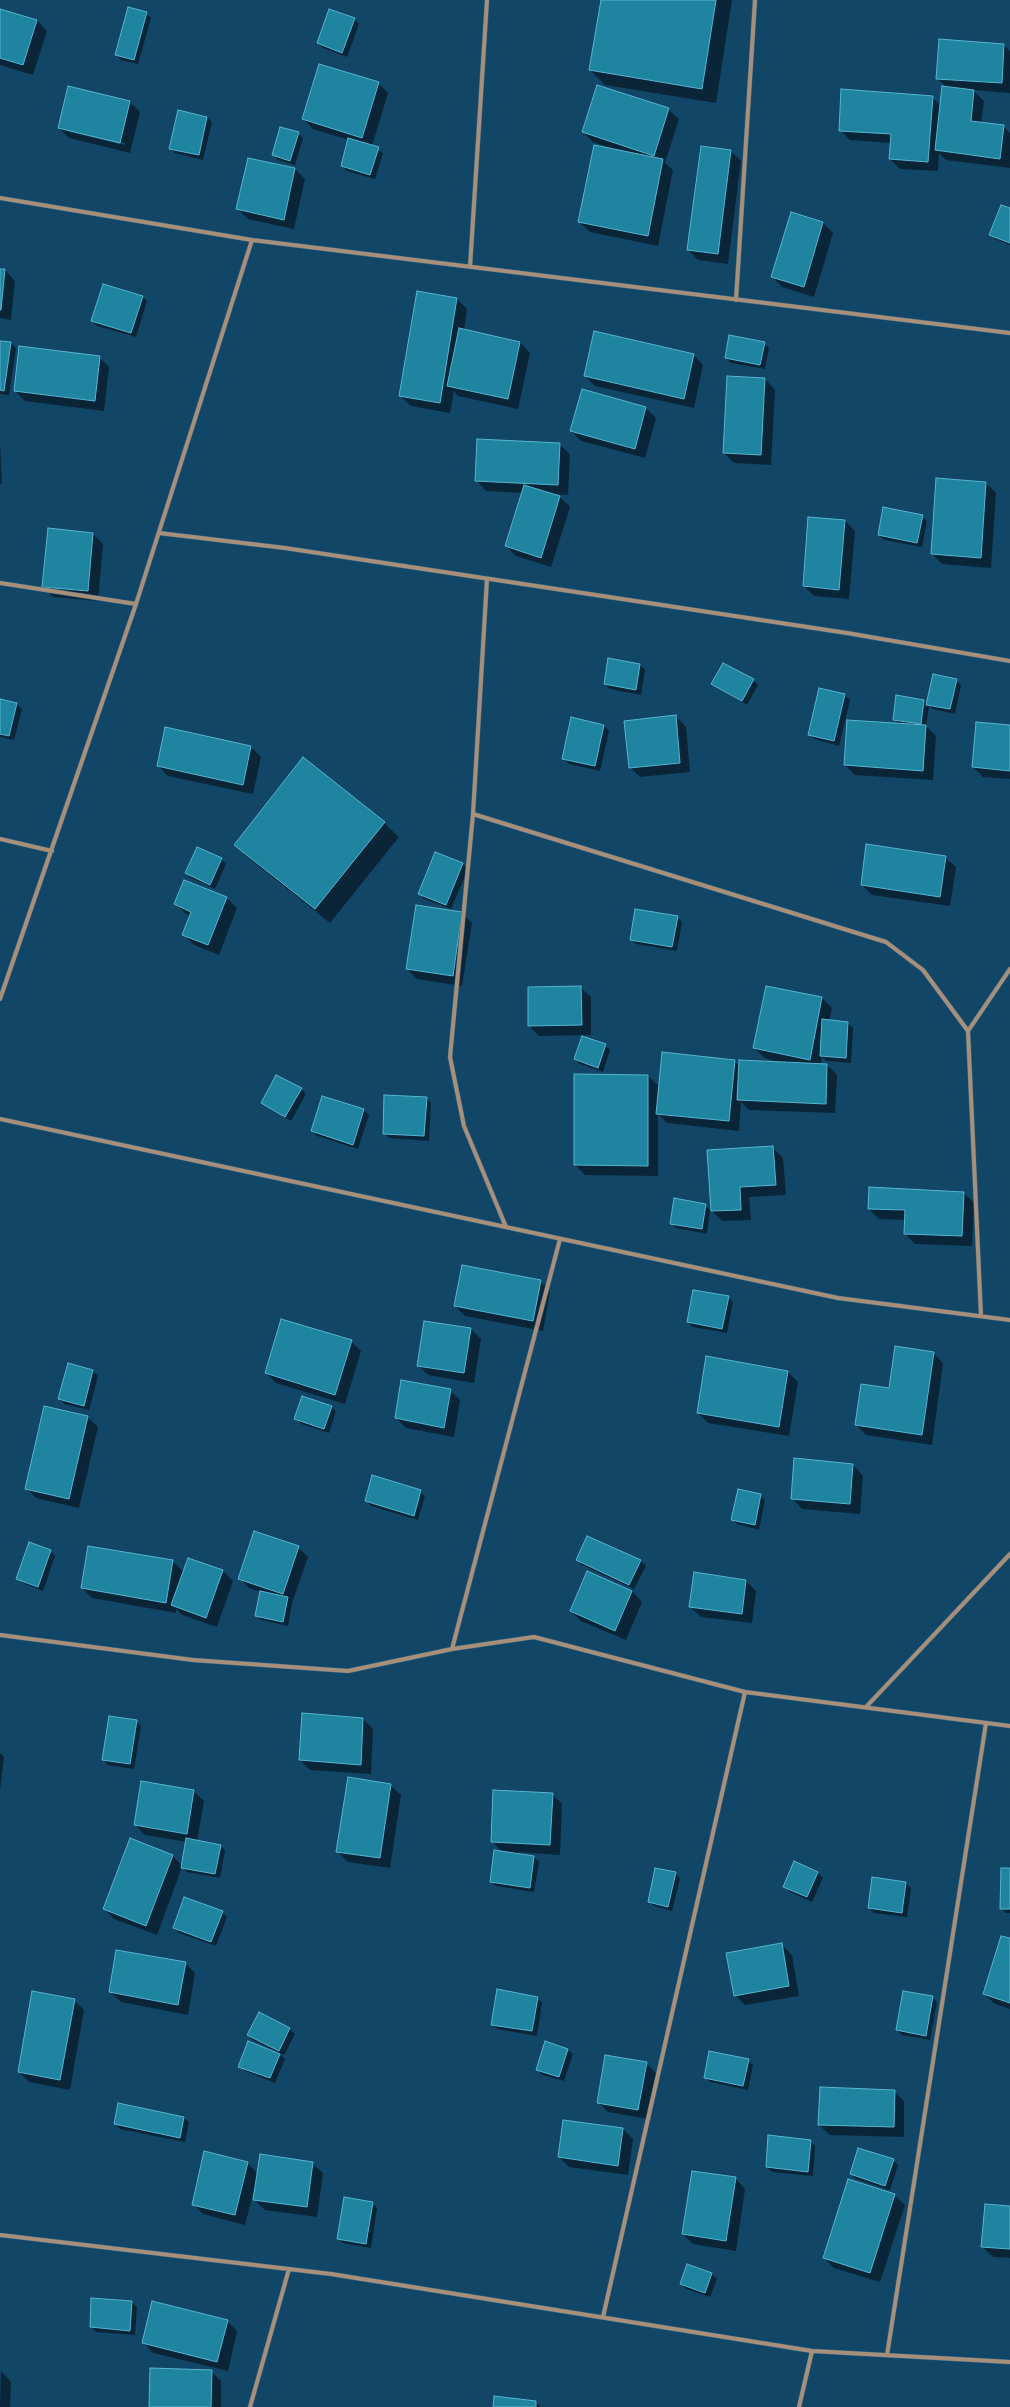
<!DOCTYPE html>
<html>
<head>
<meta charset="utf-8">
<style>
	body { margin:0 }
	canvas { display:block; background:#114667 }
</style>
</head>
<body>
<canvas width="1010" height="2407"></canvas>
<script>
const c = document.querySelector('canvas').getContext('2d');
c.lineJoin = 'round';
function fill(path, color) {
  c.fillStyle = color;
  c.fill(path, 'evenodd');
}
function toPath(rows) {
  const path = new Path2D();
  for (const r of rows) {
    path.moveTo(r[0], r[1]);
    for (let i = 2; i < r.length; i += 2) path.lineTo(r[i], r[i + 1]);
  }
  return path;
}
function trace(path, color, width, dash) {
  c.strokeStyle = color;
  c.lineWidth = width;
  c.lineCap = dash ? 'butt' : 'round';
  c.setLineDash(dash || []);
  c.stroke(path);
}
fill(toPath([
	[602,0,732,0,716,103,605,85,590,70],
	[0,10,37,20,47,31,33,75,0,65],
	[146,13,151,18,138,64,121,60,116,55],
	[354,19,359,24,347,57,323,48,318,43],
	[1004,45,1010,51,1010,93,973,90,984,101,981,123,1003,126,1010,133,1010,168,946,160,939,153,938,171,900,169,890,159,891,143,850,140,840,130,932,97,941,106,946,87,937,78],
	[378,83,388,93,372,146,383,153,375,179,347,171,342,166,349,140,313,129,303,119],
	[68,87,130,102,140,112,130,153,69,138,59,128],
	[69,130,125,143,125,145,69,132],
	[668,109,679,119,665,163,673,170,658,246,590,232,579,222,613,149,593,142,583,132],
	[207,117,212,122,203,160,175,153,170,148],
	[298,133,303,138,295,165,278,160,273,155],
	[731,151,741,161,728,264,698,260,688,250],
	[248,159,295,169,305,179,294,229,248,219,238,209],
	[1010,210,1010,245,995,239,990,234],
	[791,213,823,223,833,233,814,297,782,287,772,277],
	[0,270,5,270,15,281,11,320,0,318],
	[418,292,457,299,467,309,464,330,520,342,530,353,518,409,458,396,454,391,450,413,411,406,400,396],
	[142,296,147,301,136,337,97,326,92,321],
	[0,342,11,343,16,348,9,395,0,394],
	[764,343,769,348,765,369,731,363,726,358],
	[693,354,703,365,694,408,595,386,585,376],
	[99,357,109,367,104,411,25,401,15,391],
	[765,379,775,390,771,465,734,463,724,453],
	[646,408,656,418,645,458,581,441,571,431],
	[0,443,2,484,0,484],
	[559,444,570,454,568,495,553,494,560,497,570,507,551,567,516,556,506,546,522,493,486,491,476,480],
	[986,483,996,493,991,568,942,564,932,554],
	[922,516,927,521,922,547,884,540,879,535],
	[809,518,845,521,855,531,849,599,814,596,804,586],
	[93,534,103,544,98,601,53,597,43,587],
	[640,665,645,670,641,695,610,689,605,684],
	[753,680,758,685,747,705,713,683],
	[956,680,961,685,955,714,933,709,929,706,926,726,936,736,933,780,855,775,845,765,899,724,894,719,924,701,928,704],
	[845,695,850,700,839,746,814,739,809,734],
	[0,700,17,704,22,709,14,740,0,737],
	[676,716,686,727,690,772,640,777,630,767],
	[604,726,609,731,600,771,569,764,564,759],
	[1010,726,1010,779,983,777,973,767],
	[166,728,251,747,261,757,253,794,168,776,158,765],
	[384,823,399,837,330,923,250,859,235,845],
	[945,857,956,867,950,906,872,895,862,885],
	[221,859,226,864,215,889,191,878,186,873],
	[463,864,468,869,451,909,424,899,420,894],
	[227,898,237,908,219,955,194,945,183,934,190,917,175,904],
	[462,913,472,923,462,986,417,979,407,969],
	[677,917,682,922,677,951,636,944,631,939],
	[580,987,591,997,591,1035,539,1036,529,1026,529,988],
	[822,998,832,1008,829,1021,848,1023,853,1028,851,1063,826,1061,822,1057,821,1064,827,1065,837,1075,835,1113,749,1110,741,1102,739,1131,667,1123,658,1114,658,1176,585,1175,575,1165,648,1076,660,1087,734,1061,740,1066,780,1063,765,1058,754,1048],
	[605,1045,610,1050,603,1072,580,1064,575,1059],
	[301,1089,306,1094,291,1121,262,1103],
	[323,1097,364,1110,369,1115,358,1149,317,1136,312,1131],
	[426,1098,431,1103,429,1141,389,1138,384,1133],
	[772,1147,783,1158,786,1195,749,1197,751,1220,722,1221,712,1211],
	[964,1193,974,1203,972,1246,915,1244,905,1234,906,1220,879,1219,869,1209],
	[705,1205,710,1210,707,1234,676,1228,671,1223],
	[540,1281,550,1291,543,1331,465,1316,455,1306],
	[728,1297,733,1302,727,1333,693,1327,688,1322],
	[471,1329,481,1339,474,1383,428,1375,418,1365],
	[351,1341,361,1351,345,1404,276,1383,266,1373],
	[933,1353,943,1363,932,1445,866,1435,856,1425,890,1390],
	[93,1371,98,1376,89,1410,64,1404,59,1399],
	[788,1372,798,1382,789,1436,708,1423,698,1413],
	[450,1390,460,1400,454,1437,406,1428,396,1418],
	[331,1406,336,1411,329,1433,301,1424,296,1419],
	[87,1417,98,1427,79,1508,36,1498,26,1488],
	[795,1460,853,1465,863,1476,860,1514,802,1509,792,1498],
	[420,1491,425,1496,418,1520,371,1506,366,1501],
	[760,1495,765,1500,759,1530,737,1524,732,1519],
	[587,1537,641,1561,646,1566,634,1589,582,1565,577,1560],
	[298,1547,308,1557,292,1603,288,1626,261,1620,256,1616,261,1592,249,1588,239,1578],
	[50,1551,55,1556,43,1591,23,1583,18,1578],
	[188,1559,223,1571,233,1581,217,1627,182,1615,176,1609,176,1613,92,1598,82,1588,172,1561,184,1572],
	[746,1581,756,1591,752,1623,701,1617,690,1607],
	[632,1591,642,1602,626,1640,581,1621,571,1611],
	[303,1714,363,1719,373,1729,371,1774,310,1770,300,1760],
	[136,1721,141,1726,134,1769,108,1765,103,1760],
	[0,1753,4,1757,0,1791],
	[390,1785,401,1795,390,1868,348,1862,337,1851],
	[193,1791,204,1801,197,1841,220,1845,225,1850,220,1878,187,1872,182,1867,157,1935,114,1919,104,1909,131,1840,173,1856,182,1866,187,1842,145,1835,135,1825],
	[552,1794,562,1804,560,1855,517,1852,534,1857,539,1862,534,1892,496,1886,491,1881,502,1852,492,1841],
	[795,1863,818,1873,823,1878,812,1902,790,1892,785,1887],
	[1010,1869,1010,1913,1006,1913,1001,1908],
	[675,1873,680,1878,672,1911,654,1906,649,1901],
	[872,1878,906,1883,911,1888,907,1917,874,1913,869,1908],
	[222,1912,227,1917,216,1946,179,1933,174,1928],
	[1010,1939,1010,2009,995,2004,984,1994],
	[781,1944,792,1955,799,1996,745,2005,735,1995],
	[185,1963,195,1973,188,2015,121,2002,110,1992],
	[932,1997,937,2002,930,2040,902,2035,897,2030],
	[537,1998,542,2003,537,2036,497,2029,492,2024],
	[74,2000,84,2010,70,2090,29,2082,19,2072],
	[259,2013,290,2029,295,2034,284,2055,253,2040,248,2035],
	[568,2050,573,2054,564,2081,542,2075,538,2070],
	[278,2053,285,2059,275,2083,245,2071,240,2066],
	[748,2060,753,2065,748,2090,710,2082,705,2077],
	[646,2063,656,2073,648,2119,608,2112,598,2102],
	[894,2091,904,2101,904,2137,830,2135,819,2125],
	[184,2118,189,2122,185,2142,120,2129,115,2124],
	[623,2129,633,2139,628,2175,569,2167,559,2157],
	[810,2141,815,2146,813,2176,772,2172,767,2167],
	[893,2160,898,2165,890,2190,856,2179,851,2174],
	[248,2163,258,2174,312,2163,323,2173,317,2217,265,2210,254,2200,255,2186,245,2225,203,2214,193,2204],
	[735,2178,745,2189,736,2251,693,2244,683,2234],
	[894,2195,905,2205,880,2282,834,2268,824,2258],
	[372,2203,377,2208,371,2248,343,2243,338,2238],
	[1010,2207,1010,2258,993,2257,982,2247],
	[712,2274,717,2279,710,2297,686,2289,681,2284],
	[132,2302,137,2307,135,2335,96,2332,91,2327],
	[227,2321,237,2331,228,2371,153,2353,143,2342],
	[1,2371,11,2382,10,2407,0,2407],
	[211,2371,221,2381,221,2407,150,2407],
	[536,2402,541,2407,494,2407]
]), '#0007');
const building = toPath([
	[601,0,716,0,702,89,589,70,601,0],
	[128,7,147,12,134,60,115,55,128,7],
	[0,9,37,20,23,65,0,58,0,9],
	[329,9,355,18,342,53,317,43,329,9],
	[939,39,1004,44,1002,83,936,79,939,39],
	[319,64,379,82,362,138,302,119,319,64],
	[597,85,669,108,654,156,582,132,597,85],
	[68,86,130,101,120,143,58,128,68,86],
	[942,86,974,90,971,121,1004,125,1000,159,935,150,942,86],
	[841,89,933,96,928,162,889,159,891,134,839,131,841,89],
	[178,110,207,117,199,155,169,149,178,110],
	[280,127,299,132,290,161,272,155,280,127],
	[348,138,379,147,370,175,341,166,348,138],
	[594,145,663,159,648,236,578,222,594,145],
	[701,146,731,150,718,254,687,250,701,146],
	[248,158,295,168,284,220,236,209,248,158],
	[1001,205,1010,208,1010,243,989,235,1001,205],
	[791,212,823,222,804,287,771,277,791,212],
	[0,269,5,269,1,310,0,310,0,269],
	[103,284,143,296,131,333,91,321,103,284],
	[417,291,457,298,440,403,399,396,417,291],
	[459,328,520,342,508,399,447,386,459,328],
	[594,331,694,354,684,399,584,376,594,331],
	[729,335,765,342,760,365,725,358,729,335],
	[0,341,11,342,4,391,0,390,0,341],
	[19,346,100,356,95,401,14,391,19,346],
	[727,376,765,378,761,455,723,453,727,376],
	[582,389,646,407,635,449,570,431,582,389],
	[477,439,560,443,558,485,475,481,477,439],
	[936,478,986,482,981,558,931,554,936,478],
	[524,485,560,496,541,558,505,546,524,485],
	[883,507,923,515,917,543,878,535,883,507],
	[808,517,845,520,839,590,803,586,808,517],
	[48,528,93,533,88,591,42,587,48,528],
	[608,658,640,664,636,690,604,684,608,658],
	[723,663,754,679,742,701,711,684,723,663],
	[933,674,957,679,950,709,926,705,933,674],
	[819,688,845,694,834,741,808,735,819,688],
	[896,695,924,700,921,724,893,720,896,695],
	[0,699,17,703,9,736,0,734,0,699],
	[676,715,680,763,629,768,624,721,676,715],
	[571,717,604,725,595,766,562,759,571,717],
	[847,720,926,725,923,771,844,765,847,720],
	[976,722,1010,725,1010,771,972,767,976,722],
	[165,727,251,746,243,785,157,766,165,727],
	[303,757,385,822,315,909,234,845,303,757],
	[866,844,946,856,940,897,861,885,866,844],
	[197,847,222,858,210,885,185,873,197,847],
	[435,852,463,863,446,905,418,894,435,852],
	[184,880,227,897,208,945,182,935,191,912,174,904,184,880],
	[416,905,462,912,453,976,406,969,416,905],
	[635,909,678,916,672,947,630,940,635,909],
	[581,986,582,1025,528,1026,528,987,581,986],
	[766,986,822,997,810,1060,753,1048,766,986],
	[822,1019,848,1022,846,1058,820,1056,822,1019],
	[582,1036,606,1044,598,1068,574,1059,582,1036],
	[662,1052,735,1060,729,1121,656,1114,662,1052],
	[739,1060,827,1064,826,1104,737,1100,739,1060],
	[574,1074,648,1075,648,1166,574,1165,574,1074],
	[276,1075,302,1088,285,1117,261,1103,276,1075],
	[384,1095,427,1097,424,1136,383,1134,384,1095],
	[322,1096,364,1109,353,1145,311,1131,322,1096],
	[773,1146,776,1185,740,1187,741,1210,711,1211,707,1150,773,1146],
	[869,1187,964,1192,962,1236,904,1234,905,1210,868,1209,869,1187],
	[674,1198,706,1204,702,1229,670,1224,674,1198],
	[462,1265,541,1280,533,1321,454,1306,462,1265],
	[693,1290,729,1296,722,1329,687,1322,693,1290],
	[281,1319,352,1340,335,1395,265,1373,281,1319],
	[424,1321,471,1328,464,1373,417,1366,424,1321],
	[895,1346,934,1352,922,1435,855,1425,861,1384,889,1388,895,1346],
	[706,1356,788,1371,779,1427,697,1413,706,1356],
	[68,1363,93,1370,84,1406,58,1399,68,1363],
	[401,1380,451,1389,444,1428,395,1418,401,1380],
	[302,1396,332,1406,324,1429,294,1419,302,1396],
	[44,1406,88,1416,69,1499,25,1489,44,1406],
	[794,1458,853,1464,850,1504,791,1499,794,1458],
	[372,1475,421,1490,414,1516,365,1501,372,1475],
	[738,1489,761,1494,755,1525,731,1520,738,1489],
	[254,1531,299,1546,283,1594,238,1579,254,1531],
	[587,1536,641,1560,629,1585,576,1560,587,1536],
	[29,1542,51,1550,38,1587,16,1579,29,1542],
	[88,1546,173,1560,166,1603,81,1588,88,1546],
	[188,1558,223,1570,206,1618,171,1605,188,1558],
	[587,1571,632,1591,615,1631,570,1611,587,1571],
	[694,1572,746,1580,742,1614,689,1607,694,1572],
	[260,1591,288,1597,283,1622,255,1616,260,1591],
	[302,1713,363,1718,361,1765,299,1760,302,1713],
	[109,1716,137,1720,130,1764,102,1760,109,1716],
	[348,1777,391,1784,380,1858,336,1852,348,1777],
	[141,1781,194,1790,187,1834,134,1825,141,1781],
	[493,1790,553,1793,550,1845,491,1842,493,1790],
	[130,1838,173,1855,146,1926,103,1909,130,1838],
	[186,1838,221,1845,215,1874,181,1868,186,1838],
	[494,1850,534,1856,530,1888,490,1882,494,1850],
	[794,1861,818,1872,807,1897,783,1887,794,1861],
	[655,1868,676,1872,668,1907,648,1902,655,1868],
	[1001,1868,1010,1868,1010,1909,1000,1909,1001,1868],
	[872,1877,906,1882,902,1913,868,1908,872,1877],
	[184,1897,223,1911,211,1942,173,1928,184,1897],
	[1001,1936,1010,1938,1010,2003,983,1994,1001,1936],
	[782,1943,789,1986,734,1996,726,1953,782,1943],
	[116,1950,186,1962,178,2005,109,1992,116,1950],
	[497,1989,538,1997,532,2031,491,2025,497,1989],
	[32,1991,75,1999,60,2080,18,2072,32,1991],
	[903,1991,933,1996,926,2036,896,2030,903,1991],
	[259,2012,290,2028,279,2051,247,2035,259,2012],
	[248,2041,280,2054,270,2078,238,2067,248,2041],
	[545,2041,568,2049,559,2077,536,2070,545,2041],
	[709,2051,749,2059,743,2086,704,2078,709,2051],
	[605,2055,647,2062,638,2110,597,2103,605,2055],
	[820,2087,895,2090,894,2127,818,2125,820,2087],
	[118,2103,184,2117,180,2138,114,2124,118,2103],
	[563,2120,623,2128,618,2166,558,2157,563,2120],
	[768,2135,811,2140,808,2172,766,2167,768,2135],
	[858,2148,894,2159,885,2186,850,2174,858,2148],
	[204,2151,248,2162,235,2215,192,2205,204,2151],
	[260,2154,313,2162,307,2207,253,2200,260,2154],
	[692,2171,736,2177,726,2241,682,2234,692,2171],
	[848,2179,895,2194,870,2273,823,2258,848,2179],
	[344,2197,373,2202,366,2244,337,2239,344,2197],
	[985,2204,1010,2206,1010,2249,981,2247,985,2204],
	[687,2264,712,2273,705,2293,680,2284,687,2264],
	[91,2298,132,2301,130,2331,90,2327,91,2298],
	[152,2301,228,2320,217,2362,142,2343,152,2301],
	[150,2368,212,2370,211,2407,149,2407,150,2368],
	[494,2396,536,2401,536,2407,493,2407,494,2396]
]);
fill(building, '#1e84a0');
trace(building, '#58b4d1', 1);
const minor = toPath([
	[0,198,252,240,1010,333],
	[470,267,487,0],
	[736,300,755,0],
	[159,533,285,548,847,633,1010,661],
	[487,579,473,814,450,1057,464,1126,506,1227],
	[0,583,136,604],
	[473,814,886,942,923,970,968,1031,981,1316],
	[0,839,52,851],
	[0,999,136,604,252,240],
	[968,1031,1010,969],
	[0,1119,838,1298,1010,1320],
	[0,1635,193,1660,348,1671,452,1649,534,1637,745,1692,1010,1726],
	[452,1649,560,1239],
	[866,1707,1010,1554],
	[0,2235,331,2274,812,2351,1010,2362],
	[603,2317,745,1692],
	[887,2355,986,1723],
	[250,2407,289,2269],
	[799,2407,812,2351]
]);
trace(minor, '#336484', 5);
trace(minor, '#a88f79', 4);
</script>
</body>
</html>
